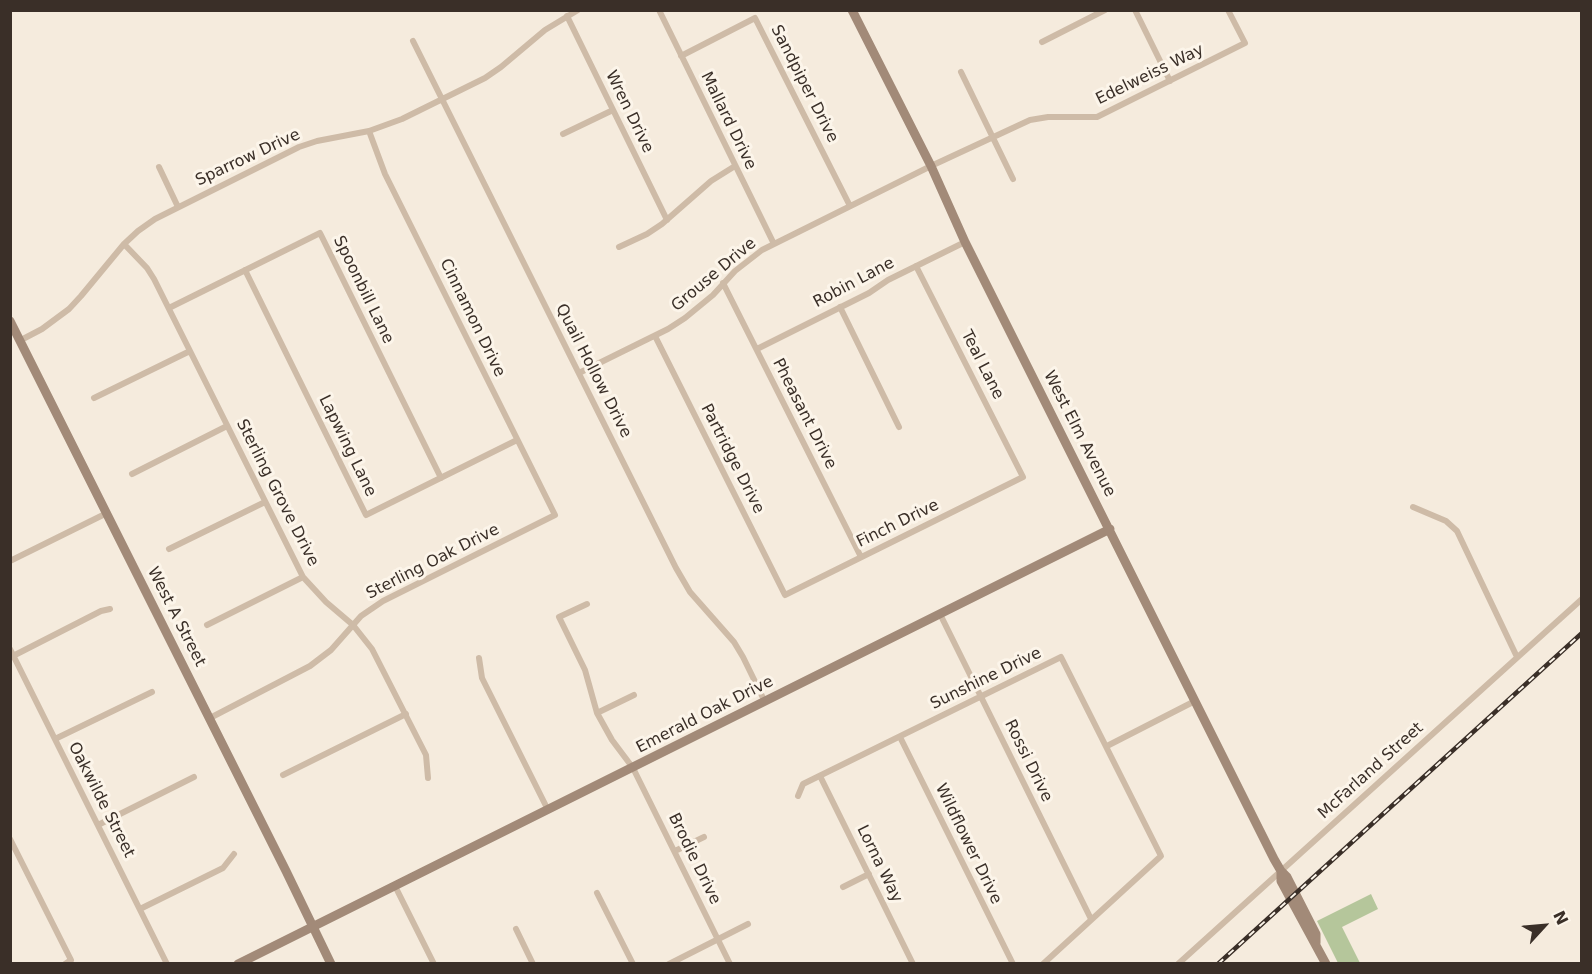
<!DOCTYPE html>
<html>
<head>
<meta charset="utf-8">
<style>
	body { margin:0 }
	#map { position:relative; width:1592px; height:974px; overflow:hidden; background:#f5ebdd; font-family:"DejaVu Sans",sans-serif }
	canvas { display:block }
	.frame { position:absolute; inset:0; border:12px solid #3a2f28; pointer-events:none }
	.north { position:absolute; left:1514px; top:896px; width:60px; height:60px; -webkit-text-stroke:4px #fcf5ea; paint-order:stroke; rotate:64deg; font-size:16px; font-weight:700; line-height:24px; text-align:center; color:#3a2f28 }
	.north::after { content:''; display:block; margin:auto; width:21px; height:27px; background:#3a2f28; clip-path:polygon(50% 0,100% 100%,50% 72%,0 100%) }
</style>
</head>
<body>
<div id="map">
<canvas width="1592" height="974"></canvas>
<div class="frame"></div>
<div class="north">N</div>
</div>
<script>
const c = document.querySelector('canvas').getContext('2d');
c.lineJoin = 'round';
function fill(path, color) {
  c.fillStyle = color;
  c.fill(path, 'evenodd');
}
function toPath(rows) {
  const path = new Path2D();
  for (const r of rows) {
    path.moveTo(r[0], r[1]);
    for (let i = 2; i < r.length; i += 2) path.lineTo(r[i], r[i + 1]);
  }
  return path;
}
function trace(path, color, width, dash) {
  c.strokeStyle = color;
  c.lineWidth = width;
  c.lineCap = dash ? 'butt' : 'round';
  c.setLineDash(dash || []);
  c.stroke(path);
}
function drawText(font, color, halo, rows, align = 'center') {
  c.font = font + ' "DejaVu Sans",sans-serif';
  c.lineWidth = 6;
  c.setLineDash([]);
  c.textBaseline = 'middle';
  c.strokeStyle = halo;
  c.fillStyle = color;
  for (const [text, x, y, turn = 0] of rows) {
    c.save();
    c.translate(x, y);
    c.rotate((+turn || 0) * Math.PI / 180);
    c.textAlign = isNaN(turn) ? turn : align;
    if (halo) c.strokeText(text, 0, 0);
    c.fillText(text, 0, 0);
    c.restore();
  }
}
fill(toPath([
	[1371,894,1378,909,1342,927,1360,963,1338,963,1317,921]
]), '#b5c69b');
trace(toPath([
	[659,10,774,244],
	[1135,10,1170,81],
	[567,16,667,220],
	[413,41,676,568,690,592,734,642,743,657,765,702],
	[1042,42,1105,10],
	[681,56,755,18,850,206],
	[961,72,1013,179],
	[563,134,613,110],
	[159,167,178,207],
	[124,244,147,268,154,279,303,577,326,602,353,625,372,649,426,755,428,778],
	[619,247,647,234,662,224,711,181,735,166],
	[245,270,366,515,517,440],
	[723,283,861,557],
	[840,307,899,427],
	[169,308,320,233,441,478],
	[655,336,785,595,1023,477,916,266],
	[21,340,42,329,69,309,81,296,124,244,138,231,155,219,299,147,317,141,369,131,402,119,485,78,501,67,545,30,578,10],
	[757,349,869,293,888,280,965,242],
	[579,373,668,329,685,318,713,295,735,271,762,250,931,166,1030,120,1048,117,1097,117,1245,43,1228,10],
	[94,398,190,351],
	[132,474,227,426],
	[1413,507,1446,521,1457,531,1517,657],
	[169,549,265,502],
	[10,561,107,513],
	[587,604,559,617,585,670,597,713,612,740,633,768,730,964],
	[940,614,1091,919],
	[207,625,303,577],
	[10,649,167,964],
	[11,657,101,611,110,609],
	[479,658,482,678,548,810],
	[597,713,634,695],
	[210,718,310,666,331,650,361,616,383,601,555,515,385,174,369,131],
	[900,737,1013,964],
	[55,739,152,692],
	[1107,746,1195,701],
	[283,775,406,714],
	[820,776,913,964],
	[798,796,803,784,1061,657,1161,856,1043,964],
	[98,825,194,777],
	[10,839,71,960,65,964],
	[675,851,704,837],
	[395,886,434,964],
	[843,887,869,874],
	[597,893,633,964],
	[140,909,223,868,234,854],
	[516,929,533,964],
	[669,964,748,924],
	[1178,964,1582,599]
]), '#cebba7', 6);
trace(toPath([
	[852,10,931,166,965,242,1274,859,1281,871,1287,877,1316,934,1316,943],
	[10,321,286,871,331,964],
	[1281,871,1281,881,1326,964],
	[238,964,1110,529]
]), '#a28a78', 9);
const rail = toPath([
	[1218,964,1582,633]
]);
trace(rail, '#3a2f28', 4.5);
trace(rail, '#fcf5ea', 2, [7]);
drawText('16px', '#3a2f28', '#fcf5ea', [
	["Edelweiss Way",1150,75,-26],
	["Sandpiper Drive",804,84,63],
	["Wren Drive",629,112,64],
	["Mallard Drive",728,121,64],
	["Sparrow Drive",248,158,-25],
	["Grouse Drive",714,275,-40],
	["Robin Lane",854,283,-28],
	["Spoonbill Lane",363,290,64],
	["Cinnamon Drive",472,318,64],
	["Teal Lane",982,365,63],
	["Quail Hollow Drive",593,371,63],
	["Pheasant Drive",804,414,63],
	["West Elm Avenue",1079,434,63],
	["Lapwing Lane",347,446,64],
	["Partridge Drive",732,459,63],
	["Sterling Grove Drive",277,493,63],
	["Finch Drive",898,524,-26],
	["Sterling Oak Drive",433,562,-27],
	["West A Street",176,617,63],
	["Sunshine Drive",986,679,-26],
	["Emerald Oak Drive",705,715,-27],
	["Rossi Drive",1028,761,64],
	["McFarland Street",1371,771,-42],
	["Oakwilde Street",101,800,63],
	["Wildflower Drive",968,844,64],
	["Brodie Drive",694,859,64],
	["Lorna Way",879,864,64]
]);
</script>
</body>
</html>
